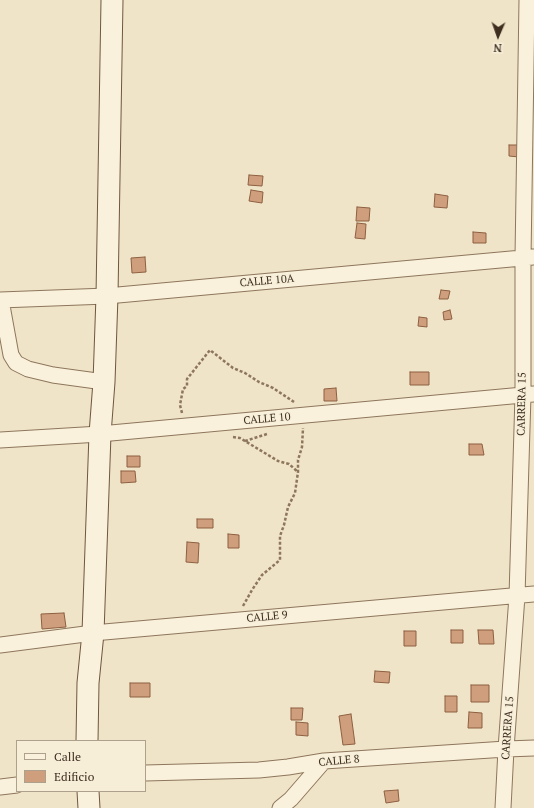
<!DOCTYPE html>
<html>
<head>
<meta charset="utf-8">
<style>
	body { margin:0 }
	#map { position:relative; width:534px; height:808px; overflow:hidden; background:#f0e4c8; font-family:"PT Serif",serif }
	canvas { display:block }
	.legend { position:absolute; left:16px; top:740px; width:130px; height:52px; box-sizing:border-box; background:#f7eed8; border:1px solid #ada18e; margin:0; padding:5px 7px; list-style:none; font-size:12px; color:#3d2e20 }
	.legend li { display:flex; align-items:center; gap:8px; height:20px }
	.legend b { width:20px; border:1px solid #ada18e }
	.north { position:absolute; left:478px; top:16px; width:40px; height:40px; -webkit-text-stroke:3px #f7eed8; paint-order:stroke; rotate:182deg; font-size:11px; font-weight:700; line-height:16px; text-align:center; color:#3d2e20 }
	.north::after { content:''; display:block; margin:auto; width:14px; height:18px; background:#3d2e20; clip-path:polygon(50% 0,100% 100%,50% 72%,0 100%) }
</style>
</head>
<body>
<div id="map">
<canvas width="534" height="808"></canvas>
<ul class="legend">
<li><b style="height:5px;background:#faf1dc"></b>Calle</li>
<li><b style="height:11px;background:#cf9f7d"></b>Edificio</li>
</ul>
<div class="north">N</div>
</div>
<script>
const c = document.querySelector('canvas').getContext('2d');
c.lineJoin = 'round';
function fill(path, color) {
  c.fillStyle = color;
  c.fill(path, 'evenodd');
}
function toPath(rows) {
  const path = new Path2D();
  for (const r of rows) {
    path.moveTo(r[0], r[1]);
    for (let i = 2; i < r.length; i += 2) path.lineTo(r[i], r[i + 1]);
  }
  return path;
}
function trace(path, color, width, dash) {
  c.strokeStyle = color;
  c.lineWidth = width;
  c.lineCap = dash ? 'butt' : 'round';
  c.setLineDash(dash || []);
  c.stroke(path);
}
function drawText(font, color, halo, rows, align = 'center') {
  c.font = font + ' "PT Serif",serif';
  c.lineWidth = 3;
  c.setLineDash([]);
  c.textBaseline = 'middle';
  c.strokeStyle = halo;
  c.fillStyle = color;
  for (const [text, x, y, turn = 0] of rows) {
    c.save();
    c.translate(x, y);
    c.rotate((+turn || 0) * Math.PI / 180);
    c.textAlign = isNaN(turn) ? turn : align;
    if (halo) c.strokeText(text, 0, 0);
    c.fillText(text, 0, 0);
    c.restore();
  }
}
const building = toPath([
	[509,145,519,145,519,157,509,156,509,145],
	[249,175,263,176,262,186,248,185,249,175],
	[251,190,263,192,262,203,249,201,251,190],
	[435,194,448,196,447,208,434,207,435,194],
	[357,207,370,208,369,221,356,221,357,207],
	[357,223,366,224,365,239,355,238,357,223],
	[473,232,486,233,486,243,473,243,473,232],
	[145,257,146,272,132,273,131,258,145,257],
	[441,290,450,291,448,299,439,299,441,290],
	[450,310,452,319,444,320,443,312,450,310],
	[419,317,427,318,427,327,418,326,419,317],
	[410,372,429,372,429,385,410,385,410,372],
	[336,388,337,401,324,401,324,389,336,388],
	[469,444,482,444,484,455,469,455,469,444],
	[127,456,140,456,140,467,127,467,127,456],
	[121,471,135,471,136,482,121,483,121,471],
	[197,519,213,519,213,528,197,528,197,519],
	[228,534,239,535,239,548,228,548,228,534],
	[187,542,199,543,198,563,186,562,187,542],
	[64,613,66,627,42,629,41,614,64,613],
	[451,630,463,630,463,643,451,643,451,630],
	[478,630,493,630,494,644,479,644,478,630],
	[404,631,416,631,416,646,404,646,404,631],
	[375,671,390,672,389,683,374,682,375,671],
	[130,683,150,683,150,697,130,697,130,683],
	[471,685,489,685,489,702,471,702,471,685],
	[445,696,457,696,457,712,445,712,445,696],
	[291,708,303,708,302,720,291,720,291,708],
	[469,712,482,713,482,728,468,728,469,712],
	[351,714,355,744,343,745,339,716,351,714],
	[296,722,308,723,308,736,296,735,296,722],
	[398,790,399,801,386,803,384,791,398,790]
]);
fill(building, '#cf9f7d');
trace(building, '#8d5f41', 1);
const street = toPath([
	[0,300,107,296,533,257],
	[1,300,11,355,16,363,28,369,53,375,104,382],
	[0,440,100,434,534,394],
	[0,645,93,633,534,594],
	[145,773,259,770,288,767,324,761,506,749,534,748],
	[0,787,17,785],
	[280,808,291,799,324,761],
	[503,808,506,749,517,596,523,395,523,257,527,0]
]);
const secondary = toPath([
	[87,741,88,683,93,633,100,434,104,382,107,296,112,0],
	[88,791,89,808]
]);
trace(street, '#8d765c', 17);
trace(secondary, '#6f573f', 23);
trace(toPath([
	[182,413,180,405,183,389,187,386,187,379,210,350,233,368,245,373,259,382,273,388,294,402],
	[233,437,240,438,278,461,289,464,298,472],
	[245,441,267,434],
	[243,606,252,590,262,575,280,560,280,536,284,525,288,507,295,493,298,472,298,460,302,447,303,428]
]), '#8d765c', 2.5, [3, 2]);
trace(street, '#faf1dc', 15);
trace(secondary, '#faf1dc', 21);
drawText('11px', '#3d2e20', '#f7eed8', [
	["CALLE 10A",267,281,-5],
	["CARRERA 15",522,404,-89],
	["CALLE 10",267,419,-5],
	["CALLE 9",267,617,-5],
	["CARRERA 15",508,728,-86],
	["CALLE 8",339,761,-5]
]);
</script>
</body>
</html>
